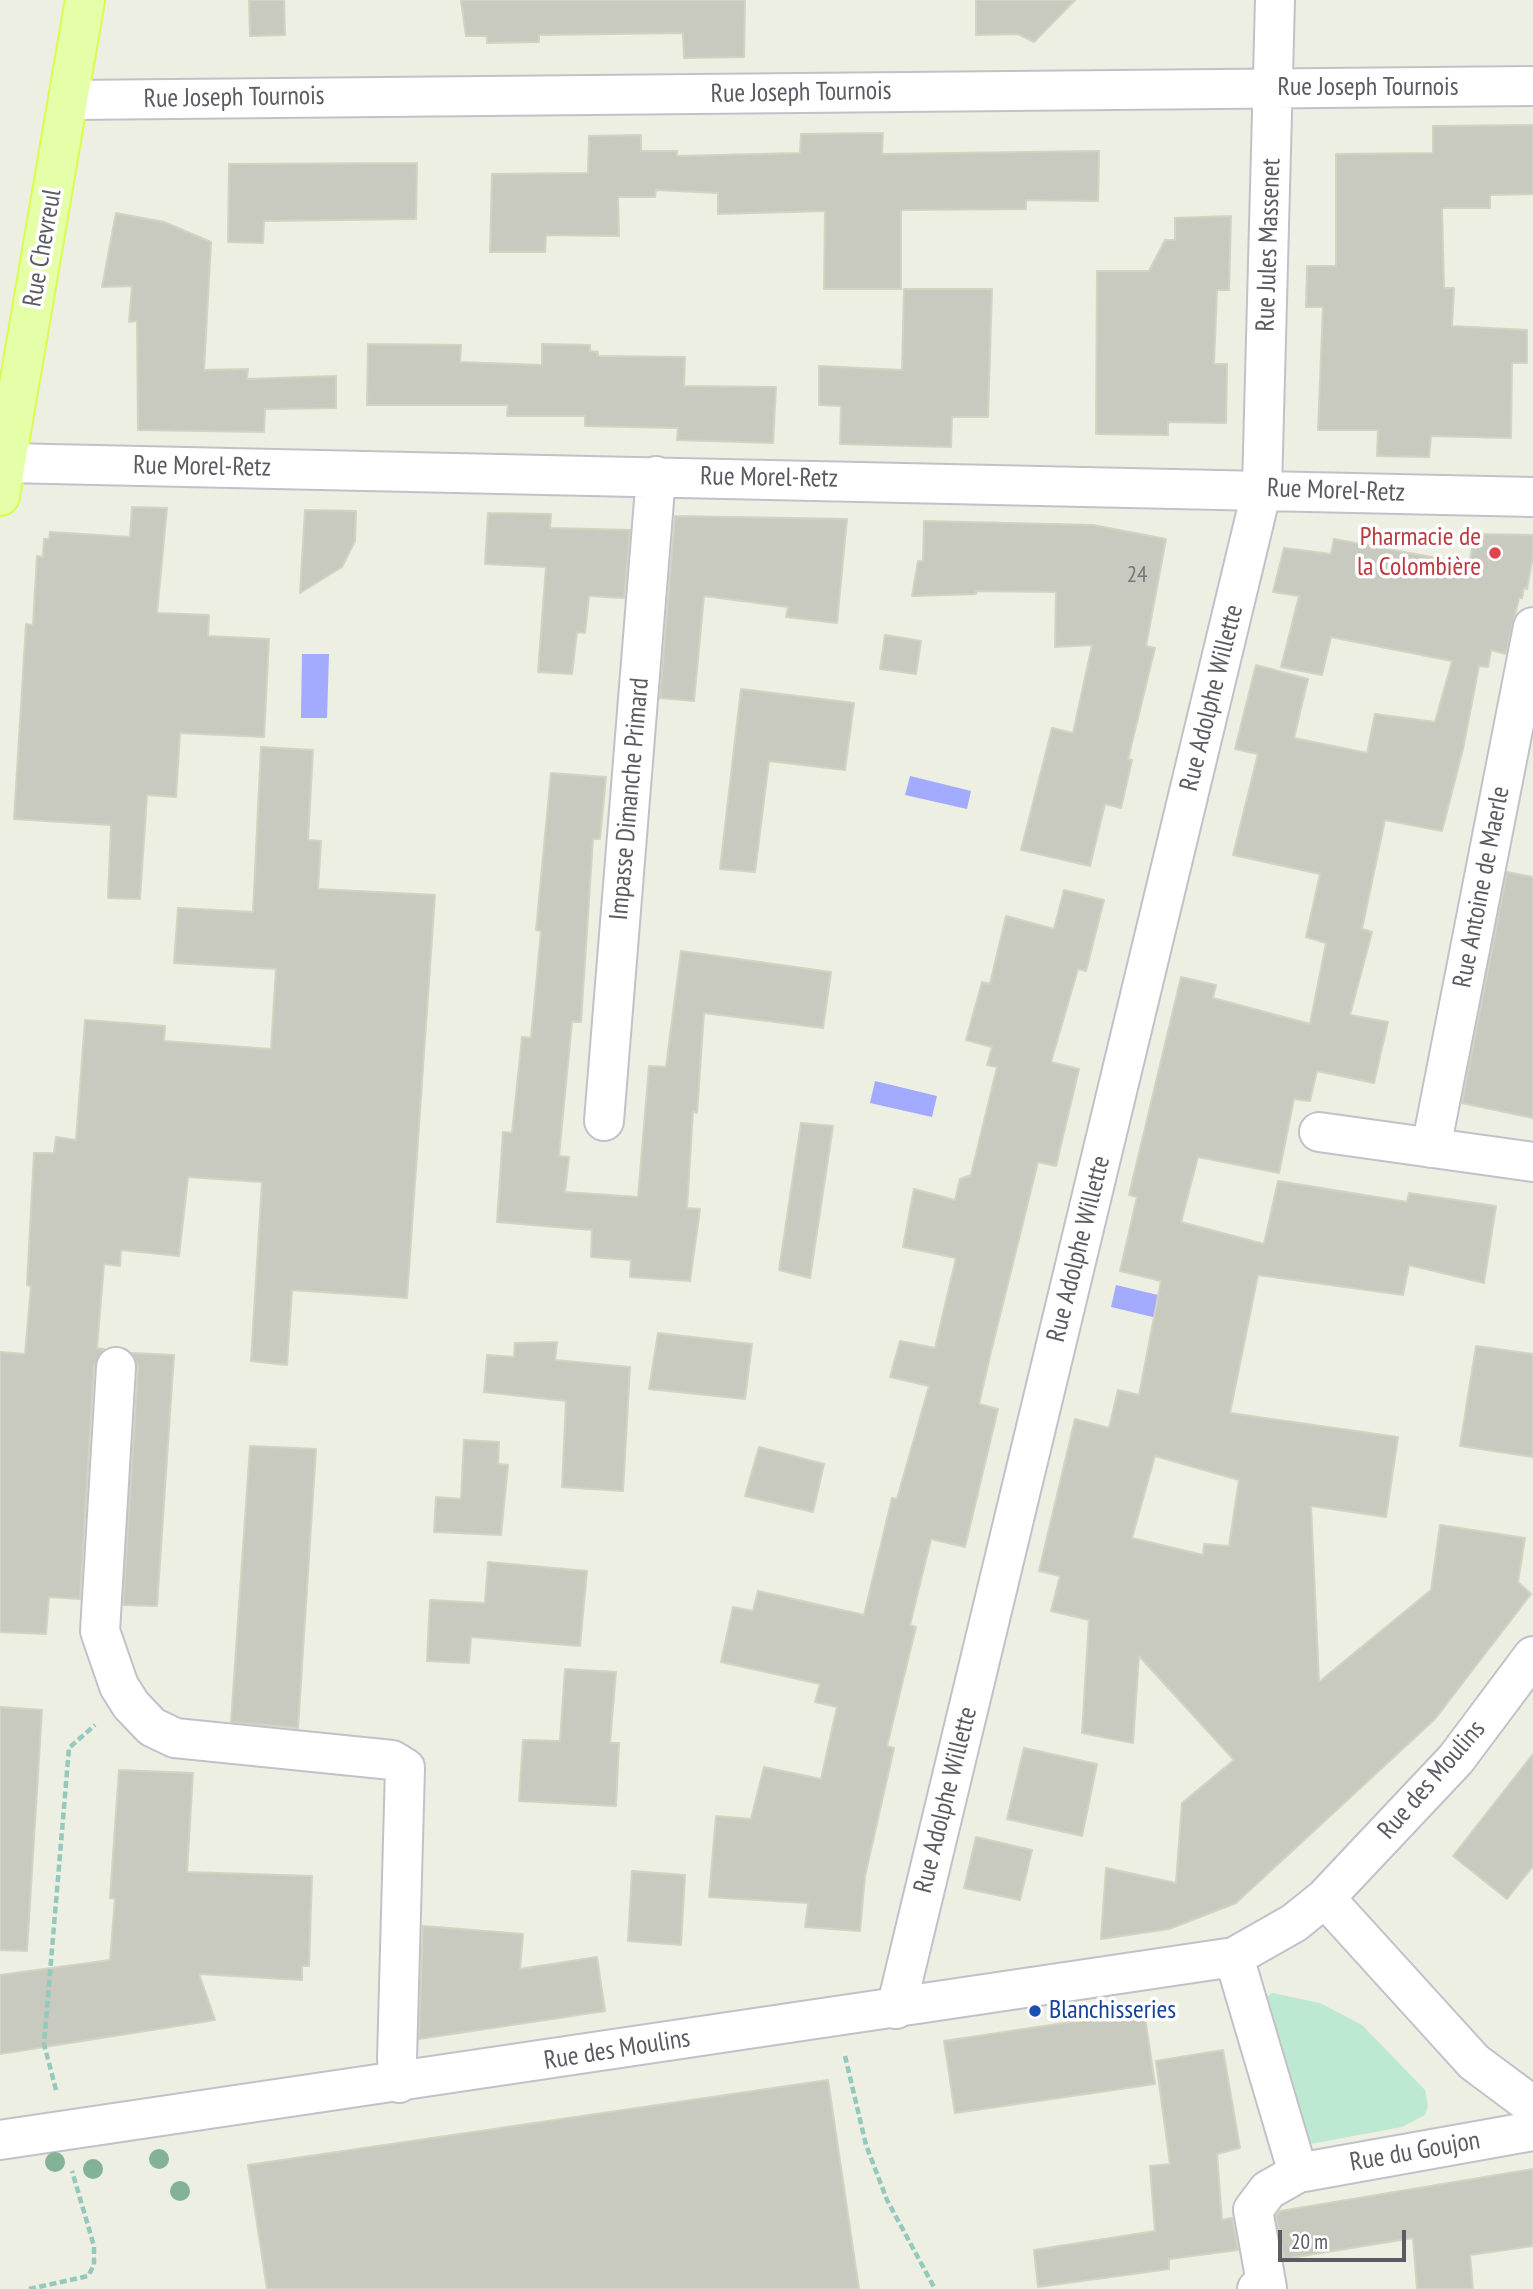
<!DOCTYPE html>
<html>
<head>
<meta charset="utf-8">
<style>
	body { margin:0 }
	#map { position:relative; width:1533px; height:2289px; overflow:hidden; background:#ecefe2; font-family:"PT Sans Narrow",sans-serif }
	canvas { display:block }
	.scale { position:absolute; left:1278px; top:2230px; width:128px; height:32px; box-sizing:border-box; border:4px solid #5b5b64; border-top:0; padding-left:9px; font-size:21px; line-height:24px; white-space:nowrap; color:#5b5b64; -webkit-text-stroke:5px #fff; paint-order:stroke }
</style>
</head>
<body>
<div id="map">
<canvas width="1533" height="2289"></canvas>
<div class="scale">20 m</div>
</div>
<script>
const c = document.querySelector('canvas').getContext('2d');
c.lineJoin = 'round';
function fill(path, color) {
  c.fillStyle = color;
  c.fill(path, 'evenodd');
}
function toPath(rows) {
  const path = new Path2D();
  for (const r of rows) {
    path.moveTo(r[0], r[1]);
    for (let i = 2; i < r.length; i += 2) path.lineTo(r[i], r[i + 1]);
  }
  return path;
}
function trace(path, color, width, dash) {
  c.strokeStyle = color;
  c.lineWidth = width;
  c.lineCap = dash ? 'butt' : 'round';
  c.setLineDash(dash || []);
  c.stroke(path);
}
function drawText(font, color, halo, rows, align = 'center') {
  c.font = font + ' "PT Sans Narrow",sans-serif';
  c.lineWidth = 7;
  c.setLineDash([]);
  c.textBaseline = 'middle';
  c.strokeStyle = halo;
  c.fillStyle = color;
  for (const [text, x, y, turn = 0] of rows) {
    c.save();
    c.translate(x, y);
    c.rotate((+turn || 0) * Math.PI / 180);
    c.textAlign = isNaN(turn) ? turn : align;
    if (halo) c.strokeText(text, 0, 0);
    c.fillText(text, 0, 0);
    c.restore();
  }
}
fill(toPath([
	[1272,1993,1320,2003,1362,2025,1425,2090,1428,2106,1425,2115,1402,2127,1310,2144,1305,2140,1260,2002]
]), '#bde8d1');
fill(toPath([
	[302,654,329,654,327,718,301,718],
	[910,776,971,791,967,809,905,795],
	[875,1081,937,1096,932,1117,870,1103],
	[1116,1285,1162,1296,1157,1318,1111,1307]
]), '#a2abff');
const building = toPath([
	[249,0,284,0,285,35,250,36,249,0],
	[461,0,745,0,744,57,684,58,683,33,539,35,539,42,487,43,487,36,466,36,461,0],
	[976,0,1075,0,1034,42,1018,34,976,35,976,0],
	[1533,125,1533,194,1490,195,1490,208,1442,208,1444,288,1454,288,1452,326,1527,330,1527,363,1512,363,1511,438,1431,436,1429,457,1377,456,1378,430,1318,430,1323,307,1306,307,1307,266,1336,266,1336,154,1433,153,1433,126,1533,125],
	[883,133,882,154,1099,151,1098,201,1026,200,1026,209,901,210,901,289,824,289,825,211,718,214,718,193,656,190,655,197,618,197,619,236,546,235,545,252,490,252,492,174,588,173,589,136,641,135,641,151,677,151,677,156,800,153,801,134,883,133],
	[417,163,416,219,264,221,263,243,228,242,229,164,417,163],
	[116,213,164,222,211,242,204,370,248,369,247,379,336,376,336,408,265,409,264,432,138,430,137,321,129,322,132,286,102,287,116,213],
	[1231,216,1229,290,1217,290,1214,364,1227,364,1226,423,1168,422,1168,435,1096,434,1097,271,1149,271,1165,240,1175,240,1175,218,1231,216],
	[904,289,992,289,988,417,952,417,951,447,840,444,841,406,819,405,819,366,902,370,904,289],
	[368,344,461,345,460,362,542,365,542,344,590,345,590,351,598,352,598,356,685,357,684,386,776,387,773,443,677,440,678,428,585,426,585,416,507,416,508,405,367,405,368,344],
	[132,507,167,508,157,613,209,615,208,636,269,639,264,737,180,733,176,797,147,795,140,899,108,898,111,825,14,819,26,624,33,625,37,556,43,557,44,539,49,539,50,532,130,537,132,507],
	[305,510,356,511,355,541,342,567,300,593,305,510],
	[488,513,551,514,550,528,630,530,624,598,589,596,585,633,577,632,572,674,538,672,546,567,485,564,488,513],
	[675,516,847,519,837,623,786,617,788,607,704,596,694,701,660,698,675,516],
	[924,521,1093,525,1166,539,1146,646,1155,648,1128,759,1132,760,1121,808,1105,804,1090,866,1021,850,1052,728,1073,733,1092,645,1055,647,1056,592,976,591,976,594,912,596,918,561,923,561,924,521],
	[1475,534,1533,535,1533,556,1527,589,1524,588,1522,598,1519,598,1506,654,1491,650,1488,667,1479,666,1463,749,1442,831,1385,820,1362,929,1372,932,1350,1015,1388,1022,1374,1083,1317,1071,1310,1101,1294,1099,1279,1173,1198,1157,1181,1222,1264,1244,1278,1181,1407,1202,1409,1193,1496,1206,1484,1283,1409,1265,1403,1295,1258,1275,1230,1413,1398,1437,1386,1517,1311,1506,1319,1682,1431,1590,1440,1525,1525,1538,1518,1582,1531,1594,1435,1719,1236,1903,1169,1929,1101,1939,1106,1868,1176,1883,1182,1803,1234,1760,1139,1656,1133,1743,1082,1733,1089,1620,1051,1611,1060,1576,1039,1571,1075,1419,1109,1428,1118,1390,1139,1395,1161,1281,1120,1271,1137,1197,1129,1195,1181,977,1216,985,1213,998,1310,1024,1326,943,1306,937,1320,874,1233,855,1258,754,1235,749,1256,665,1308,679,1294,738,1367,753,1375,714,1435,722,1452,661,1331,637,1322,675,1281,667,1299,596,1273,592,1284,548,1331,554,1334,539,1469,564,1475,534],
	[1155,1456,1239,1480,1229,1546,1204,1544,1203,1555,1132,1538,1155,1456],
	[885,635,921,641,916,674,880,669,885,635],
	[741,689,854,703,845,770,769,761,755,872,720,869,741,689],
	[261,747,313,750,308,840,321,841,318,889,435,895,407,1298,292,1290,287,1365,251,1361,262,1182,188,1177,179,1256,121,1250,120,1266,104,1264,97,1348,104,1349,94,1366,80,1599,49,1597,46,1634,0,1632,0,1352,25,1354,31,1286,27,1285,34,1153,54,1153,56,1137,76,1140,85,1020,165,1026,164,1041,271,1049,276,969,174,963,178,908,253,912,261,747],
	[551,773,606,777,600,839,593,839,581,1022,572,1022,559,1156,569,1157,565,1192,638,1197,649,1066,666,1067,681,951,831,972,823,1028,704,1013,697,1113,693,1111,687,1208,700,1209,690,1281,630,1277,631,1260,591,1257,592,1230,497,1222,503,1132,512,1133,522,1037,531,1038,541,931,536,930,551,773],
	[1507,872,1533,877,1533,1118,1462,1103,1507,872],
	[1064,890,1104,900,1086,971,1078,969,1051,1062,1079,1069,1056,1166,1038,1162,990,1356,979,1404,998,1409,965,1547,931,1539,910,1625,916,1627,887,1746,894,1748,865,1876,860,1931,805,1927,808,1903,709,1897,716,1816,751,1819,764,1767,821,1779,837,1707,815,1702,820,1684,721,1662,733,1607,753,1611,758,1591,864,1615,892,1498,897,1499,929,1386,890,1377,900,1341,935,1348,956,1258,903,1247,914,1189,955,1200,960,1179,971,1175,997,1067,987,1065,992,1047,966,1040,982,982,990,984,1006,916,1054,929,1064,890],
	[801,1123,833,1126,810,1278,779,1270,801,1123],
	[658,1333,752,1344,745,1399,649,1389,658,1333],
	[557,1342,555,1360,630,1367,623,1491,562,1487,566,1401,484,1392,487,1355,514,1357,515,1343,557,1342],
	[1476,1346,1533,1354,1533,1457,1460,1446,1476,1346],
	[132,1353,174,1355,157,1606,123,1605,138,1368,132,1353],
	[464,1440,499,1442,498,1464,508,1465,501,1535,434,1532,436,1497,461,1499,464,1440],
	[250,1446,316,1449,298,1728,231,1722,250,1446],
	[759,1447,824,1464,813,1512,745,1496,759,1447],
	[488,1562,587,1571,580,1646,471,1637,469,1663,427,1661,430,1600,485,1603,488,1562],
	[565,1669,616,1672,610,1743,619,1743,616,1806,519,1801,523,1740,560,1741,565,1669],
	[0,1707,42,1710,27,1951,0,1950,0,1707],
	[1024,1748,1097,1764,1082,1836,1007,1819,1024,1748],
	[1533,1754,1533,1866,1507,1899,1453,1856,1533,1754],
	[119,1770,193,1773,187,1872,312,1876,309,1966,302,1966,302,1980,199,1974,215,2020,0,2054,0,1975,110,1960,115,1899,110,1898,119,1770],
	[976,1837,1032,1850,1020,1900,964,1888,976,1837],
	[632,1871,685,1875,681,1945,628,1941,632,1871],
	[423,1926,523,1934,520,1969,597,1957,605,2011,419,2039,423,1926],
	[1144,2011,1155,2084,955,2113,944,2041,1144,2011],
	[1223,2050,1240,2148,1217,2154,1222,2220,1232,2218,1238,2250,1169,2259,1169,2269,1038,2287,1034,2250,1155,2231,1150,2166,1170,2164,1156,2061,1223,2050],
	[828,2080,859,2289,267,2289,248,2165,828,2080],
	[1533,2169,1533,2246,1470,2255,1473,2289,1417,2289,1413,2238,1284,2259,1276,2216,1280,2211,1533,2169]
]);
fill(building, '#c8cabf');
trace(building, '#d1d4c0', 2);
const minor = toPath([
	[69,100,1533,86],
	[6,463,1533,497],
	[604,1121,656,476],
	[1319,1132,1533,1162],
	[1431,1148,1533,627],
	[116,1367,100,1631,119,1686,131,1705,152,1727,175,1738,392,1760,405,1768,397,2059,399,2083],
	[1325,1898,1474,2062,1533,2106],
	[1234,1957,1298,2173,1533,2131],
	[896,2009,1262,489,1275,0],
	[0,2140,1234,1957,1294,1923,1325,1898,1456,1759,1533,1656],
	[1257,2289,1267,2288,1253,2210,1268,2190,1298,2173]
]);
const major = toPath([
	[0,496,85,0]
]);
trace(minor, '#c2c1ca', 42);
trace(major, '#dbfb4f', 42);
trace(toPath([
	[845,2056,866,2145,887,2200,935,2289],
	[56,2090,44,2044,69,1748,95,1725],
	[29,2289,88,2276,94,2265,94,2246,72,2171]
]), '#95c9bd', 4.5, [7, 3.5]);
trace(minor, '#fff', 38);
trace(major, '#e4ffa7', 38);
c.fillStyle = '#84b296';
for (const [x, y] of [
	[159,2159],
	[55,2162],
	[93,2169],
	[180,2191]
]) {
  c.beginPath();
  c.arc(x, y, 10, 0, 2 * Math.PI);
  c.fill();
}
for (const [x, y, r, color] of [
	[1495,553,7,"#e0444e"],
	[1035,2011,7,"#1a4fb4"]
]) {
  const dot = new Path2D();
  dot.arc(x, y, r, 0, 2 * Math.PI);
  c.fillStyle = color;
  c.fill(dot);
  trace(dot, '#fff', 2.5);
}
drawText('23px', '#76777b', null, [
	["24",1137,575]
]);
drawText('26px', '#5b5b64', '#fff', [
	["Rue Joseph Tournois",1368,88],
	["Rue Joseph Tournois",801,93,-1],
	["Rue Joseph Tournois",234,98,-1],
	["Rue Jules Massenet",1269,245,-88],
	["Rue Chevreul",43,248,-80],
	["Rue Morel-Retz",202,467,1],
	["Rue Morel-Retz",769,478,1],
	["Rue Morel-Retz",1336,491,2],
	["Rue Adolphe Willette",1212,698,-76],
	["Impasse Dimanche Primard",630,799,-85],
	["Rue Antoine de Maerle",1482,887,-79],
	["Rue Adolphe Willette",1079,1249,-76],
	["Rue des Moulins",1432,1780,-49],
	["Rue Adolphe Willette",946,1800,-76],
	["Rue des Moulins",617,2050,-9],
	["Rue du Goujon",1415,2152,-10]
]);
drawText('26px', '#be3a42', '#fff', [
	["Pharmacie de",1481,538],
	["la Colombière",1481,568]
], 'right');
drawText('26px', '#164399', '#fff', [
	["Blanchisseries",1049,2011]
], 'left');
</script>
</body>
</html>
